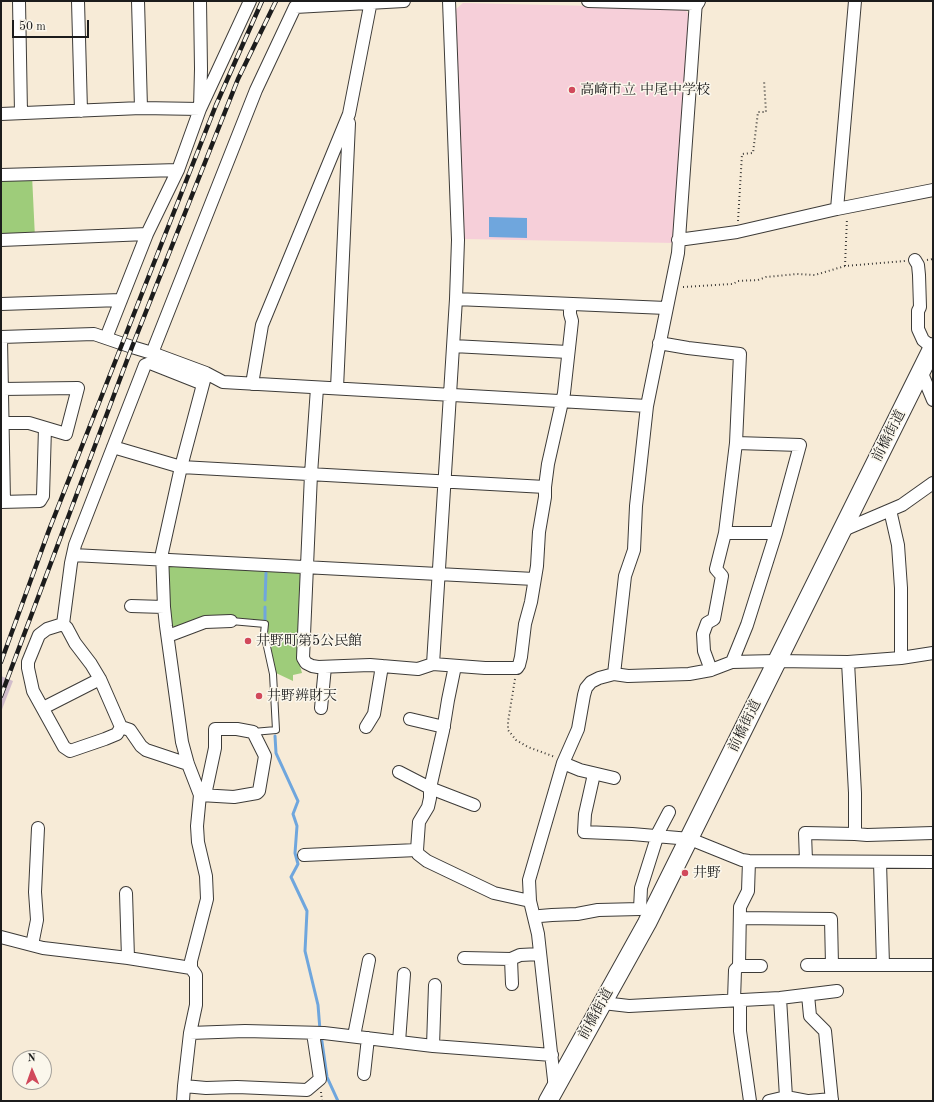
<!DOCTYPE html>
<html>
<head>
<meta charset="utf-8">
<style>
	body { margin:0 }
	#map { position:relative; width:934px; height:1102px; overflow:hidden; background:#f7ebd7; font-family:"Old Standard TT",serif }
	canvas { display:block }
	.frame { position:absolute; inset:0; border:2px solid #1c1c1c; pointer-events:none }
	.north { position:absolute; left:12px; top:1050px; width:40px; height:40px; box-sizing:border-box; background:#fbf7ec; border:1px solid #a29f99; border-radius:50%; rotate:358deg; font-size:11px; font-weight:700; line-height:16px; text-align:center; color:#1c1c1c }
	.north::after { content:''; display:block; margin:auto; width:14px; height:18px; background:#d1495b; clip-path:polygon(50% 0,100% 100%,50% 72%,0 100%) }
	.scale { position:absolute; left:12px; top:20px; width:77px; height:18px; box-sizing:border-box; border:2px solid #1c1c1c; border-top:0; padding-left:5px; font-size:12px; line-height:14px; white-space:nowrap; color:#1c1c1c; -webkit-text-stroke:3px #fbf7ec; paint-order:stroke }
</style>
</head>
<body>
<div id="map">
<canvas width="934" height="1102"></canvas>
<div class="frame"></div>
<div class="north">N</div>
<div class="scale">50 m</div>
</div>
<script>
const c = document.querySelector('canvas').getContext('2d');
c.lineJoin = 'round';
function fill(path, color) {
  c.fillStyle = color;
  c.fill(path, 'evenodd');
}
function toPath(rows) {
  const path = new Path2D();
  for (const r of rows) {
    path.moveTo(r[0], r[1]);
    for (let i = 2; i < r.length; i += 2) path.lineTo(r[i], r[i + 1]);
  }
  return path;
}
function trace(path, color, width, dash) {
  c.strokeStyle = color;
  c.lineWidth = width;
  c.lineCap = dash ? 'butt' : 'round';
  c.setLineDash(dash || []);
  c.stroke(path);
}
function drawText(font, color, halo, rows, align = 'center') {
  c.font = font + ' "Old Standard TT","Noto Serif JP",serif';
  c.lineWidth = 3;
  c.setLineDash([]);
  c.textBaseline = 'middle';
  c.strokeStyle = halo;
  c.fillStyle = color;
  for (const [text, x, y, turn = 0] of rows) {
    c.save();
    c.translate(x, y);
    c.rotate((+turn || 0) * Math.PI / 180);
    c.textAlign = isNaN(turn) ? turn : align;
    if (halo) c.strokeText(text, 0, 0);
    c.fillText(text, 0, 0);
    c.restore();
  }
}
fill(toPath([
	[463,3,683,8,691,16,675,243,464,239,456,9]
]), '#f6cfd9');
fill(toPath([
	[1,676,13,681,1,712]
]), '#d1bdcb');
fill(toPath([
	[1,175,32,175,35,238,1,240],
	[171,565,298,571,302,577,300,666,302,673,293,675,293,681,276,673,268,633,268,622,232,617,176,627,171,626,168,569]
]), '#9ecc7a');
fill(toPath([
	[489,217,527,218,527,238,489,237]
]), '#6fa6dd');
trace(toPath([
	[265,600,266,573],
	[265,607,265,620],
	[275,736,276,753,298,801,293,814,297,826,295,853,298,864,291,877,307,911,305,951,318,1005,320,1030],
	[321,1035,327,1077,338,1101]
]), '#6fa6dd', 3);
const service = toPath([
	[231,621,265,624,264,633,273,674,276,730,253,732]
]);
const minor = toPath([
	[19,1,21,113],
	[78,1,81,111],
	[138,1,141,108],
	[588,1,696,4],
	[1,114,141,108,200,109,201,69,200,1],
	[1,175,178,170],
	[837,209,855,1],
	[1,240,147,234],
	[678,240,737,232,837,209,933,190],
	[915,260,918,265,919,275,920,307,918,311,918,329,923,340,933,348],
	[456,299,666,308],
	[1,304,121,300],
	[1,337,94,334,132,347,152,353,206,373,223,382,647,406],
	[106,338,147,234,178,170,200,109,250,1],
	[1,339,4,502],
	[659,343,688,348,740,354,736,443,725,533,716,569,722,576,714,619,707,623,703,634,704,651,711,670],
	[453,346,568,352],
	[152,353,256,90,295,7,404,1],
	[921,371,933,400],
	[252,384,262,325,349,114,371,1],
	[317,388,311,474,303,658,306,663,312,666,318,667,370,665,418,669,433,664,485,668,517,668,519,665,521,657,525,624,531,602,537,566,539,532,545,497,545,487,548,464,564,393,572,321,570,314,570,305],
	[337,388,349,123],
	[1,423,29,423,66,434,78,388,2,389],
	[113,447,181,467,545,487],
	[1,502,40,501,43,496,45,428],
	[890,510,898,545,901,588,901,658],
	[841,531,902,505,933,483],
	[725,533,776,533],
	[73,555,534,579],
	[131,606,164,607],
	[63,624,47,629,39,635,28,662,28,668,33,691,64,747,70,751,105,739,117,734,121,727,100,679,91,664,75,643,67,628,63,624,71,563,75,545,145,365,150,363,203,384],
	[168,636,205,622,231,621],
	[732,662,747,625,776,533,800,445,736,443],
	[848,662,855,793,855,834,867,835,933,833],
	[433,664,456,299,458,240,449,1],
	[455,666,448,700,443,731,430,788,430,798,428,807,419,822,417,850,418,854,427,861,494,893,530,901],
	[614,674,625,576,634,550,636,506,647,406,678,253,696,1],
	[43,708,100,679],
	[321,708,325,667],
	[410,719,444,727],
	[121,727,130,730,141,746,146,750,188,764],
	[366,727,374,714,382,666],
	[563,763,580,770,614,778],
	[399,772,430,788,474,805],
	[594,774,585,814,584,832,632,834,690,839,742,860,749,861,933,862],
	[200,795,234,797,257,793,259,791,265,756,253,732,237,729,215,729,215,748,205,795],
	[304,855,417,850],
	[749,861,748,891,740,907,739,966,761,966],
	[806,861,805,833,855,834],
	[880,862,883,965],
	[126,893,128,958],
	[740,918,831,919,832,965],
	[535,919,540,916,552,915,577,914,598,910,640,909,641,888,659,831,669,812],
	[1,937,43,948,128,958,191,968],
	[32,945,37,920,35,892,38,828],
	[464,958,511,959,520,955,540,954],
	[511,959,512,984],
	[807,965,933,965],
	[808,995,810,1016,825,1031,832,1101],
	[780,998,786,1097],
	[734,1000,735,970,739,966],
	[740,1000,740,1031,750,1101],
	[603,1003,629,1006,780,998,837,991],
	[190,1033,245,1031,324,1033,433,1046,552,1055],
	[354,1036,369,960],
	[399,1042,404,974],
	[433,1046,435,985],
	[364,1074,368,1038],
	[184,1086,206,1088,237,1087,307,1090,320,1079,313,1033],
	[555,1089,538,934,530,901,529,880,563,763,578,729,584,695,586,688,591,682,599,678,614,674,628,676,689,674,711,670,732,662,776,661,848,662,901,658,933,653],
	[183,1101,184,1086,190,1033,196,1005,196,975,191,968,191,961,207,899,206,876,198,842,197,826,200,795,188,764,182,742,166,626,164,607,162,553,181,467,206,373],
	[769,1101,786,1097,807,1101],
	[809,1101,832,1099]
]);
const tertiary = toPath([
	[696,4,698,1]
]);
const primary = toPath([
	[548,1101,647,923,933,347]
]);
trace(service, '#3d3b38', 8);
trace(minor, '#3d3b38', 14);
trace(tertiary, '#3d3b38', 16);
trace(primary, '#3d3b38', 20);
trace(toPath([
	[738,221,742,154,753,153,758,112,766,112,764,80],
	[927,260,933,259],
	[845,266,847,218],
	[683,287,733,284,738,281,758,280,766,277,797,274,815,275,845,266,905,261],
	[515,679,508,722,508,730,516,740,528,747,555,757],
	[321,1092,322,1101]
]), '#3d3b38', 2, [1, 3]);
trace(service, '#fff', 6);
trace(minor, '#fff', 12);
trace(tertiary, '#fff', 14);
trace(primary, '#fff', 18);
const rail = toPath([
	[1,662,49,530,216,105,262,1],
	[1,696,132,347,238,79,276,1]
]);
trace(rail, '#1c1c1c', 4.5);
trace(rail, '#fbf7ec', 3, [9]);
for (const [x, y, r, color] of [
	[572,90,4,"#d1495b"],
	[248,641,4,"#d1495b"],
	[259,696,4,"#d1495b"],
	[685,873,4,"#d1495b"]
]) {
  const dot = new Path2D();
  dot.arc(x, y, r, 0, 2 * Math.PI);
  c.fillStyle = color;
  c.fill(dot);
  trace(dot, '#fbf7ec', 1.5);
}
drawText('14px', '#1c1c1c', '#fbf7ec', [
	["高崎市立 中尾中学校",580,90],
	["井野町第5公民館",256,641],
	["井野辨財天",267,696],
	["井野",693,873]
], 'left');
drawText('14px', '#1c1c1c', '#fbf7ec', [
	["前橋街道",889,436,-63],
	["前橋街道",745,726,-64],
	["前橋街道",596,1014,-61]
]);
</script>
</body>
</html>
